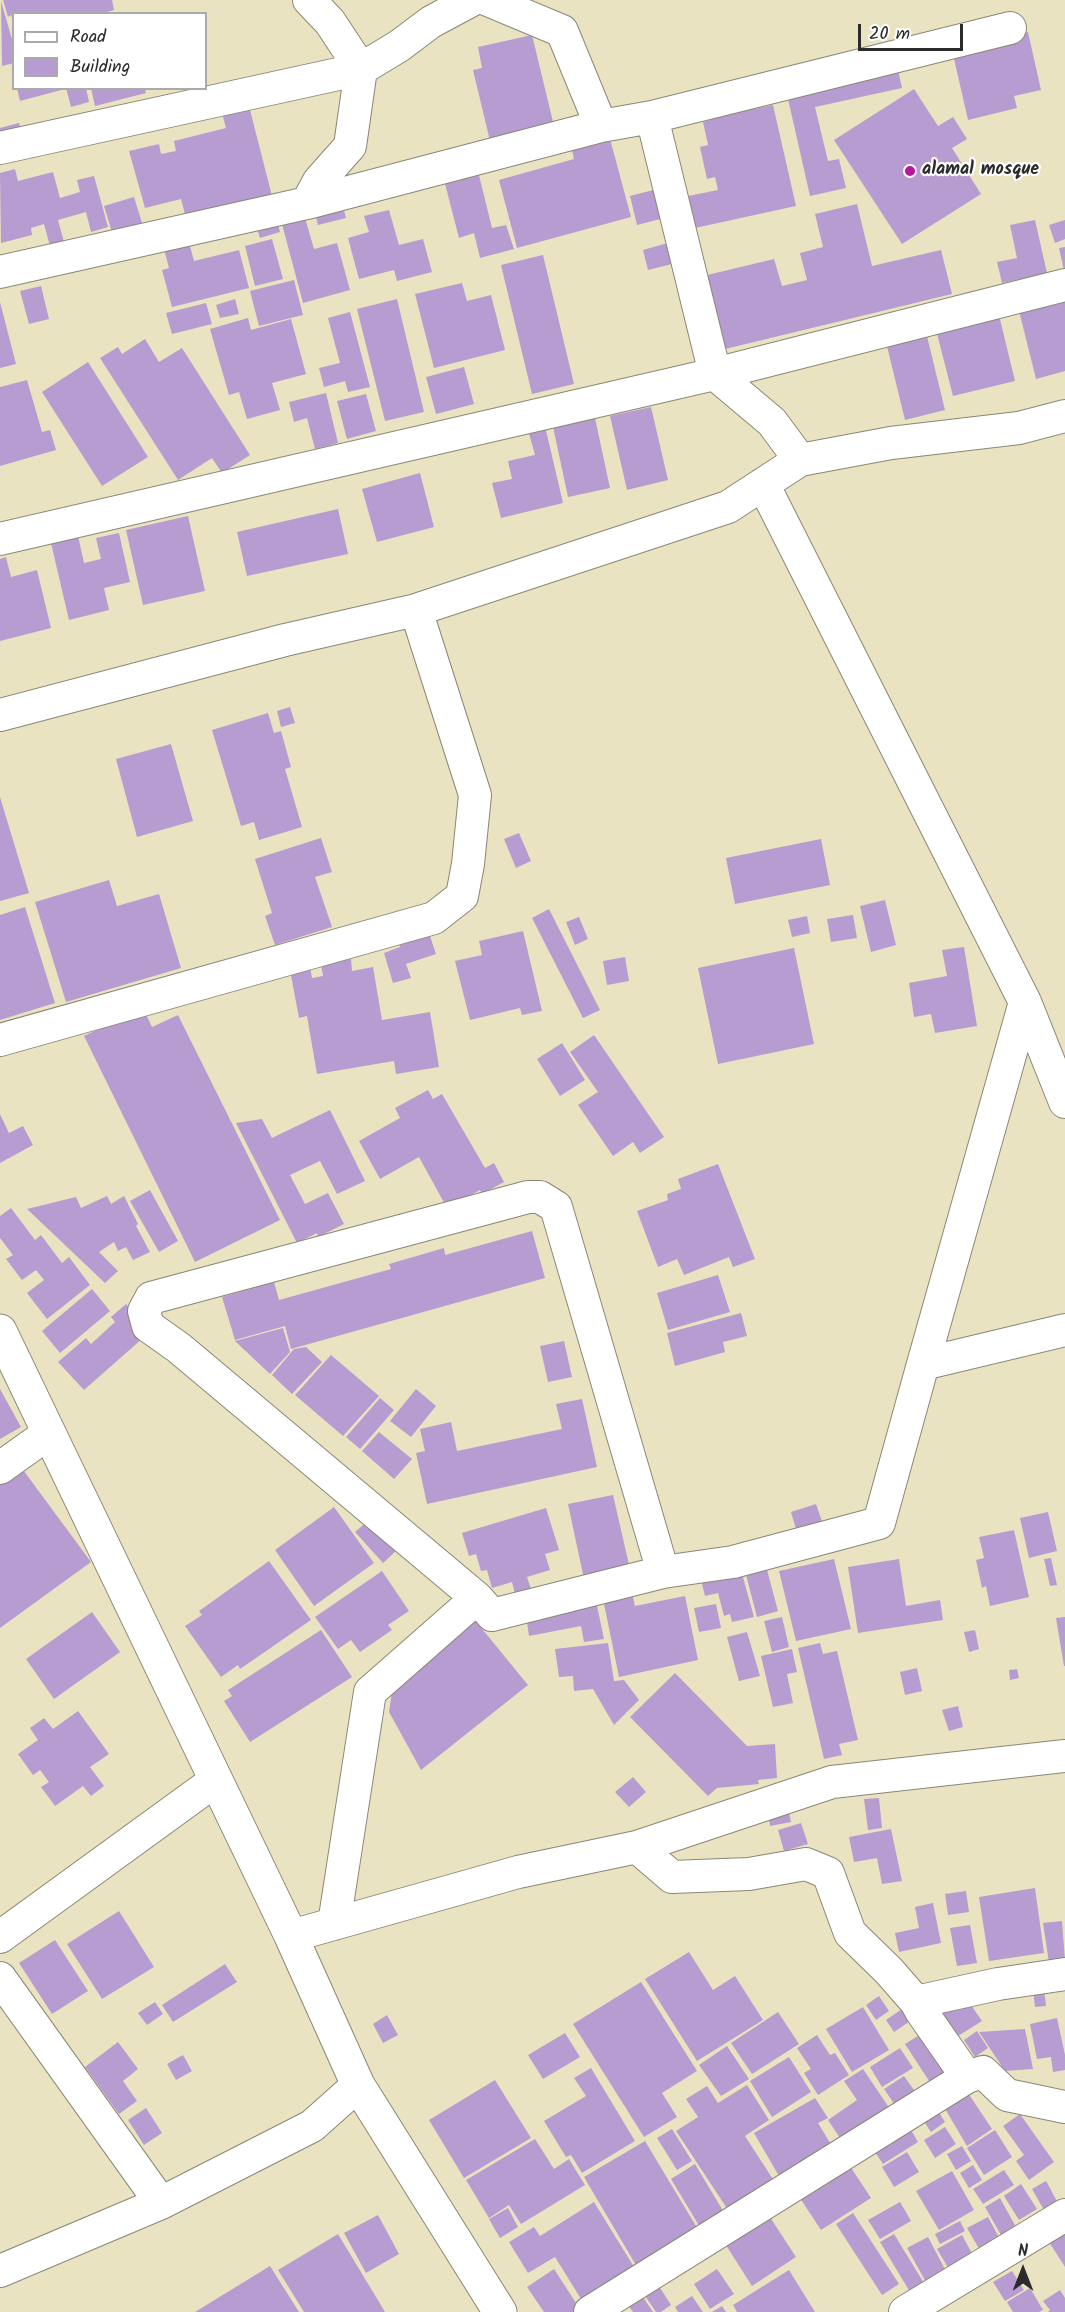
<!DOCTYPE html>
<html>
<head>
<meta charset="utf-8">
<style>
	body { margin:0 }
	#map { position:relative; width:1065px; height:2312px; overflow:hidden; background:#eae3c1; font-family:Kalam,sans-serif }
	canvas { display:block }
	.legend { position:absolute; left:12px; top:12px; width:195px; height:78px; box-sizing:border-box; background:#fff; border:2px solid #aaa; margin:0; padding:8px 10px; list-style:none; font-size:18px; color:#2b2b2b }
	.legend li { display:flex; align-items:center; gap:12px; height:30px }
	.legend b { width:30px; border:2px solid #aaa }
	.north { position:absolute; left:993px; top:2240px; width:60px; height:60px; -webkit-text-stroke:4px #fff; paint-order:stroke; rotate:0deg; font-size:16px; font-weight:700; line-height:24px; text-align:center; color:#2b2b2b }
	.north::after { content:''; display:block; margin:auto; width:21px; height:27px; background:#2b2b2b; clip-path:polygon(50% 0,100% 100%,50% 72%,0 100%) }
	.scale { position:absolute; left:858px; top:24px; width:105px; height:27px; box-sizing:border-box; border:3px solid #2b2b2b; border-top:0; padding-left:8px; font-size:18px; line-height:21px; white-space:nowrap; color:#2b2b2b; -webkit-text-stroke:4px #fff; paint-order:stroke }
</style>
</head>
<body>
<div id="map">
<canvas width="1065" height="2312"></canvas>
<ul class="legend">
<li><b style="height:8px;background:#fff"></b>Road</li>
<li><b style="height:16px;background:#b79cd1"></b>Building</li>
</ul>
<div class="north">N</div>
<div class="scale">20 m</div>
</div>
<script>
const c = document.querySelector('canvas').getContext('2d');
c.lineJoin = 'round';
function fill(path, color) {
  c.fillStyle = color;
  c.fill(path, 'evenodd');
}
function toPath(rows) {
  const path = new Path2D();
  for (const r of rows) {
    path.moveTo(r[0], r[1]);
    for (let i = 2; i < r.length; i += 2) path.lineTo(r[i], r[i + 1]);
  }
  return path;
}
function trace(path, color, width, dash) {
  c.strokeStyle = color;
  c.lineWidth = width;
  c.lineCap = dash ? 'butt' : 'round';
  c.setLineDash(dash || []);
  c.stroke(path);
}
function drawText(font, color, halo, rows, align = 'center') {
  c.font = font + ' Kalam,sans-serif';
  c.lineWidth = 4.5;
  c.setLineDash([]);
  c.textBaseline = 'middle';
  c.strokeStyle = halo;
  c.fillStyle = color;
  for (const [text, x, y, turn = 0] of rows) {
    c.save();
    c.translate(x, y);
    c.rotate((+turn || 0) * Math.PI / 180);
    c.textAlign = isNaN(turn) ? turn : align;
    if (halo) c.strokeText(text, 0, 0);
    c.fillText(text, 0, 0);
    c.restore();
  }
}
fill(toPath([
	[3,0,112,0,114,10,100,14,14,14,13,21,11,15,8,17],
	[1,1,14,46,14,63,2,66],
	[1028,32,1041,90,1014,96,1017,108,968,120,952,50],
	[532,35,554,126,490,141,473,70,482,68,478,47],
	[897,65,902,88,815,107,828,161,839,159,846,188,810,196,786,90],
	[17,88,65,88,65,89,20,101],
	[66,88,86,88,89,102,71,107],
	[91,88,145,88,146,93,95,106],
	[914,89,938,126,953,117,967,139,952,148,981,194,902,244,834,140],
	[751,99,754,109,773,105,796,206,695,228,688,196,718,190,715,177,707,179,700,147,708,145,703,122,710,120,708,110],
	[249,106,272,196,186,218,181,199,145,208,129,151,159,144,161,154,176,151,174,141,226,128,222,113],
	[19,123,23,138,0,144,0,128],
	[609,135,631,217,517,248,499,180,574,159,571,146],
	[477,167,492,228,506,225,514,249,480,258,474,233,459,238,443,176],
	[15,169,18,181,53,172,60,198,80,192,77,180,94,176,108,227,91,232,86,212,58,220,64,242,50,246,44,224,31,228,32,235,1,243,0,173],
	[665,187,672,216,637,225,630,196],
	[134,197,144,229,114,239,104,206],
	[341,199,346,218,318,225,313,206],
	[857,204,872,266,941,250,952,294,717,351,699,277,774,259,782,286,807,280,800,253,823,247,815,214],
	[389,210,399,245,423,239,432,272,397,281,394,270,359,279,348,238,369,232,364,216],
	[276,217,280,232,260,238,255,223],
	[305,218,314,249,337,243,350,290,303,303,282,224],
	[1035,220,1047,273,1002,283,997,262,1017,258,1010,225],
	[1065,220,1065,239,1055,243,1049,225],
	[272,239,283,279,255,286,245,246],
	[678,240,684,261,648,270,643,250],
	[189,242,194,261,239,250,249,288,172,307,162,270,169,268,164,249],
	[1065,247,1065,271,1064,271,1059,248],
	[543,255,574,384,532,394,501,265],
	[294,280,303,315,259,326,250,291],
	[462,283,467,301,491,295,505,350,434,368,415,294],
	[41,286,49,319,29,324,20,291],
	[1065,296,1065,371,1036,379,1018,307],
	[235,299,239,314,220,318,216,305],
	[397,299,424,412,385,421,357,309],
	[0,302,16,364,0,368],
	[206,303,212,324,172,334,166,313],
	[998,311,1015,381,953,396,935,326],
	[350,312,370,387,348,392,345,381,324,387,319,368,340,363,328,318],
	[248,318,251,330,291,319,306,374,272,383,280,410,247,419,239,392,229,395,210,329],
	[925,328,945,410,905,420,885,338],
	[145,339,159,362,182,348,250,455,222,473,212,458,178,480,100,358,118,347,122,354],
	[88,362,148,457,102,486,42,392],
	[464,367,474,404,436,414,426,377],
	[27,380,42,432,50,430,56,450,0,466,0,387],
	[326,393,338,443,315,449,307,418,294,422,289,402],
	[366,394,376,431,347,439,337,401],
	[651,407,668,480,627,490,610,416],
	[595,418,610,488,568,497,553,427],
	[545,426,563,503,501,518,492,483,512,479,508,461,535,455,528,430],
	[420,473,434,527,377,542,362,489],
	[338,509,348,554,247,576,237,532],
	[188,516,205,591,143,605,126,530],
	[119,533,130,582,104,588,109,610,69,620,51,543,78,536,84,563,101,559,96,538],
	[6,557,11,577,37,570,51,628,0,641,0,559],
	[290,707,295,723,281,727,277,711],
	[268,713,274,733,281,731,291,767,285,769,302,827,259,840,254,822,241,826,212,730],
	[171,744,193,821,137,837,116,759],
	[0,797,29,893,0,901],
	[519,833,531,861,516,868,504,839],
	[321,838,332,872,315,877,332,927,275,945,265,916,272,913,255,859],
	[821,839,830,885,735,904,726,858],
	[109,880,117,906,159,894,181,968,66,1002,35,902],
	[885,900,896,945,871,952,860,906],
	[25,907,55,1003,0,1020,0,915],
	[549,909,600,1010,583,1018,532,918],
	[853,915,857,938,831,942,827,919],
	[807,916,810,933,792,937,788,920],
	[579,917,588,939,575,945,566,922],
	[427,927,436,954,406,964,411,978,393,983,384,953,400,947,397,937],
	[523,931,542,1011,522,1015,520,1008,470,1020,455,961,482,955,479,941],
	[964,947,977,1026,935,1033,931,1014,914,1017,909,983,947,976,942,950],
	[794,948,814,1044,718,1064,698,968],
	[625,957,629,981,607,985,603,961],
	[351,959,352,971,373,967,382,1020,430,1012,439,1067,396,1074,394,1061,317,1074,307,1016,299,1018,290,970,310,966,312,978,323,976,321,964],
	[143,1008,152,1027,178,1015,280,1220,195,1262,84,1036],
	[594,1035,664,1137,640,1153,633,1142,613,1156,578,1105,598,1092,570,1052],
	[562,1043,585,1080,560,1096,537,1059],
	[428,1090,433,1099,442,1094,485,1168,494,1163,504,1182,482,1194,480,1190,447,1208,419,1157,380,1179,359,1141,400,1118,395,1108],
	[330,1110,365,1181,337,1194,320,1161,290,1175,305,1204,328,1193,344,1224,318,1237,317,1233,297,1243,236,1123,262,1119,272,1138],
	[0,1114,9,1133,23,1126,33,1145,0,1163],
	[718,1164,755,1259,733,1267,729,1257,684,1275,677,1259,658,1267,637,1211,668,1200,667,1194,681,1189,678,1179],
	[150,1190,178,1241,159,1252,130,1201],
	[107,1196,111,1204,124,1196,138,1224,136,1226,150,1252,133,1260,126,1247,118,1251,114,1242,99,1252,118,1271,105,1283,27,1209,76,1197,81,1208],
	[11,1208,35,1240,41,1235,62,1263,69,1257,90,1285,47,1319,27,1293,44,1280,36,1270,22,1280,6,1259,13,1255,0,1238,0,1216],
	[532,1231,545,1278,291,1349,285,1326,235,1340,222,1297,274,1282,279,1300,391,1269,389,1264,444,1248,445,1255],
	[718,1275,730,1312,668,1330,657,1293],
	[92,1289,110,1311,60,1353,42,1331],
	[126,1304,151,1331,84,1390,58,1362,86,1338,91,1344,115,1322,111,1317],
	[741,1313,747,1336,723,1342,725,1352,675,1366,667,1333],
	[283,1328,290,1352,270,1374,235,1341],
	[564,1341,572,1377,548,1382,540,1346],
	[306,1347,322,1362,292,1394,272,1375,294,1349],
	[331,1355,379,1396,343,1436,295,1395],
	[0,1389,21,1427,0,1439],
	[416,1389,436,1406,411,1437,390,1421],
	[380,1398,394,1410,360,1449,346,1437],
	[582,1399,597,1467,427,1504,416,1453,425,1451,420,1429,451,1422,457,1451,562,1429,556,1404],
	[379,1432,412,1459,394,1479,362,1451],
	[18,1463,91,1562,0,1628,0,1476],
	[613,1495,630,1569,584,1579,568,1504],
	[816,1504,824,1527,798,1536,791,1512],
	[334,1507,374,1563,314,1606,275,1550],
	[546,1508,559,1550,545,1554,550,1570,527,1577,531,1589,515,1594,512,1582,492,1588,487,1570,481,1571,476,1554,469,1556,462,1533],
	[1048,1512,1057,1551,1029,1558,1020,1518],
	[370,1519,397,1550,383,1563,355,1532],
	[1014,1530,1029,1597,990,1606,986,1586,982,1588,976,1560,984,1558,979,1537],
	[1051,1558,1057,1585,1050,1586,1044,1559],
	[834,1559,851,1629,796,1641,779,1571],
	[899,1559,906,1606,940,1600,943,1620,858,1633,848,1567],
	[269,1561,311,1620,240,1669,238,1665,221,1677,185,1626,202,1615,199,1611],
	[766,1566,778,1611,757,1617,745,1571],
	[741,1570,754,1617,732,1622,730,1614,724,1616,718,1593,705,1596,701,1580],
	[382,1571,409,1611,388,1625,392,1630,360,1652,351,1640,338,1649,315,1617],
	[632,1593,635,1606,685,1596,698,1660,619,1677,603,1599],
	[596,1601,604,1639,584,1642,581,1626,529,1636,526,1615],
	[716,1604,721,1628,699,1632,694,1608],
	[92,1612,120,1652,54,1699,26,1659],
	[782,1617,789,1647,772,1652,764,1621],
	[1065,1617,1065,1666,1064,1666,1056,1618],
	[474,1619,528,1685,421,1770,389,1712,393,1685],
	[321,1630,352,1677,250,1742,224,1701,232,1696,228,1690],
	[975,1630,979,1649,969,1652,964,1632],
	[747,1632,760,1676,739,1681,727,1637],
	[608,1643,614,1681,624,1680,639,1700,614,1725,593,1689,574,1691,573,1676,559,1677,555,1649],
	[820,1643,823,1654,837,1651,858,1740,839,1744,842,1755,824,1759,798,1648],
	[792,1649,797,1672,787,1674,793,1703,773,1707,761,1656],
	[917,1668,922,1691,905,1695,900,1672],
	[1017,1669,1019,1678,1010,1680,1009,1670],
	[675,1673,747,1746,775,1744,777,1778,758,1780,759,1784,717,1788,708,1796,630,1717],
	[958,1706,963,1727,949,1731,942,1710],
	[78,1711,109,1754,90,1767,104,1786,91,1796,83,1786,55,1806,41,1787,49,1782,40,1770,33,1775,18,1754,38,1740,30,1728,44,1718,53,1729],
	[633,1777,646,1792,629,1807,615,1792],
	[879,1798,882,1828,868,1830,864,1799],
	[787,1802,791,1822,770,1826,767,1806],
	[801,1823,808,1844,784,1851,778,1830],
	[891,1829,902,1881,882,1884,877,1858,854,1862,849,1837],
	[1035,1888,1044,1953,989,1961,979,1897],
	[966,1891,969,1912,948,1915,945,1894],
	[933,1903,941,1943,899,1952,895,1933,919,1928,915,1907],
	[119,1911,154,1967,102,1999,67,1944],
	[1062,1921,1065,1960,1049,1963,1043,1923],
	[970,1925,977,1963,957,1966,950,1928],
	[55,1940,88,1991,52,2014,19,1963],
	[689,1952,713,1990,735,1976,763,2020,697,2061,645,1979],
	[225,1964,237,1982,173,2022,162,2005],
	[641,1982,697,2071,662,2093,677,2117,644,2137,573,2024],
	[1044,1989,1046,2006,1035,2007,1033,1991],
	[879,1996,889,2011,876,2020,866,2005],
	[155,2002,163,2014,147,2025,138,2013],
	[908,2005,916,2017,894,2032,886,2020],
	[971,2005,982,2021,958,2036,941,2011],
	[863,2007,889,2050,852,2072,826,2029],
	[778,2012,799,2044,752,2074,731,2043],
	[387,2015,398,2035,383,2043,373,2024],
	[1057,2018,1065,2055,1065,2070,1053,2072,1051,2057,1037,2059,1030,2024],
	[931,2028,959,2071,933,2087,905,2044],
	[1025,2029,1033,2069,1005,2071,979,2032],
	[977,2031,988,2048,975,2057,964,2040],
	[565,2033,580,2057,543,2079,528,2055],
	[817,2035,830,2055,835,2053,849,2075,818,2095,804,2073,811,2069,797,2048],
	[118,2042,138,2069,123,2081,137,2101,119,2114,85,2067],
	[727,2046,749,2079,721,2096,699,2065],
	[900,2048,913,2068,882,2087,870,2067],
	[183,2055,192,2071,176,2080,167,2064],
	[789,2057,811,2092,772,2117,750,2081],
	[591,2068,635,2141,582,2173,571,2155,566,2157,544,2121,586,2096,574,2078],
	[863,2069,892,2112,844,2144,828,2120,857,2100,844,2081],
	[904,2076,919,2097,899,2111,884,2089],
	[495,2080,531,2138,464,2178,429,2120],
	[747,2085,769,2120,745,2136,778,2187,732,2216,676,2131,698,2117,686,2099,707,2086,718,2103],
	[964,2087,992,2129,967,2146,941,2102],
	[815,2098,828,2118,818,2123,835,2151,783,2183,754,2133],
	[934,2105,945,2122,931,2132,919,2114],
	[146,2108,162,2133,144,2145,128,2120],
	[1020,2114,1054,2162,1029,2180,1016,2161,1024,2155,1003,2126],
	[907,2123,918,2142,883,2164,871,2146],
	[945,2127,956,2144,935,2158,924,2140],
	[672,2129,692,2161,677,2170,657,2138],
	[995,2130,1012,2157,984,2175,967,2148],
	[535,2139,554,2169,569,2159,585,2185,521,2224,509,2205,489,2218,466,2180],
	[645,2141,702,2236,640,2272,584,2177],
	[962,2146,971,2161,956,2170,947,2154],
	[907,2152,919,2172,894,2187,882,2167],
	[846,2160,871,2198,821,2230,796,2192],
	[695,2164,728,2219,704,2234,671,2179],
	[973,2165,982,2180,969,2188,960,2173],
	[1004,2170,1014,2185,983,2204,973,2189],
	[952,2171,974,2210,939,2230,916,2191],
	[1046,2181,1058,2203,1045,2212,1032,2189],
	[1021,2184,1037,2209,1019,2220,1004,2196],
	[1000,2198,1016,2227,1001,2235,985,2207],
	[594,2202,639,2275,586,2307,555,2257,528,2273,509,2242,534,2227,540,2236],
	[900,2202,911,2221,880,2239,868,2220],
	[508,2208,518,2227,500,2238,489,2219],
	[766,2211,796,2257,752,2286,722,2239],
	[853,2213,899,2284,882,2295,836,2224],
	[378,2215,399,2254,366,2273,344,2233],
	[988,2217,1001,2241,981,2252,967,2228],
	[960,2221,965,2231,940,2244,935,2234],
	[1065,2227,1065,2267,1049,2242],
	[338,2234,385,2312,304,2312,278,2270],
	[894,2234,927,2288,913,2297,880,2242],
	[962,2235,974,2257,950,2271,937,2249],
	[928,2237,947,2273,927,2284,907,2248],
	[270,2266,299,2312,195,2312],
	[554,2269,580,2309,575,2312,544,2312,527,2287],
	[717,2269,734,2294,710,2309,694,2284],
	[789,2270,815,2312,737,2312,733,2305],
	[1012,2271,1024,2290,1005,2301,993,2282],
	[655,2280,671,2305,661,2312,656,2312,641,2290],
	[1030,2288,1043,2310,1039,2312,1013,2312,1007,2302],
	[1060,2290,1065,2298,1065,2312,1048,2312,1050,2310,1043,2301],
	[639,2291,653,2312,633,2312,625,2301],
	[692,2296,703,2312,678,2312,675,2307],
	[722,2306,726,2312,712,2312]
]), '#b79cd1');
const minor = toPath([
	[488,0,562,31,601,126],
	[652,117,715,374,772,422,800,460],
	[0,148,361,69,330,22,309,0],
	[307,203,319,181,350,146,361,69,399,46,431,22,472,0],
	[0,272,307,203,601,126,652,117,1010,28],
	[763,484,1025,1002,1065,1102],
	[0,539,715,374,1065,285],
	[0,715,285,640,416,610,728,507,800,460,891,443,1019,428,1065,416],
	[0,1040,434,918,462,896,468,864,475,795,416,610],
	[923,1364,1025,1002],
	[0,1468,49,1433],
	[477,1598,179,1348,148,1326,144,1311,151,1298,528,1197,540,1197,556,1207,663,1572],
	[637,1847,672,1877,749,1874,806,1864,828,1873,850,1933,889,1971,916,2002,921,2011,967,2077],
	[334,1924,370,1692,477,1598,492,1615,663,1572,733,1562,879,1523,923,1364,1065,1330],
	[291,1936,518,1872,637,1847,832,1782,1065,1756],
	[0,1937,216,1780],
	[0,1978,161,2203],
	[916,2002,998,1984,1065,1974],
	[0,2271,161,2203,312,2126,358,2085],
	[590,2312,967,2077,983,2072,1007,2095,1065,2107],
	[905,2312,1065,2215]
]);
const tertiary = toPath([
	[0,1331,291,1936,358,2085,500,2312]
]);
trace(minor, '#8a8776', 34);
trace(tertiary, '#8a8776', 35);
trace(minor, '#fff', 32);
trace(tertiary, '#fff', 33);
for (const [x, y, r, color] of [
	[910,171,6,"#b5179e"]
]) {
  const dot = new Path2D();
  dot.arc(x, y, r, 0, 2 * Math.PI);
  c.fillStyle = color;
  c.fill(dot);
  trace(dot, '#fff', 2);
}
drawText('bold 18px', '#2b2b2b', '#fff', [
	["alamal mosque",922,171]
], 'left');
</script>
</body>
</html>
